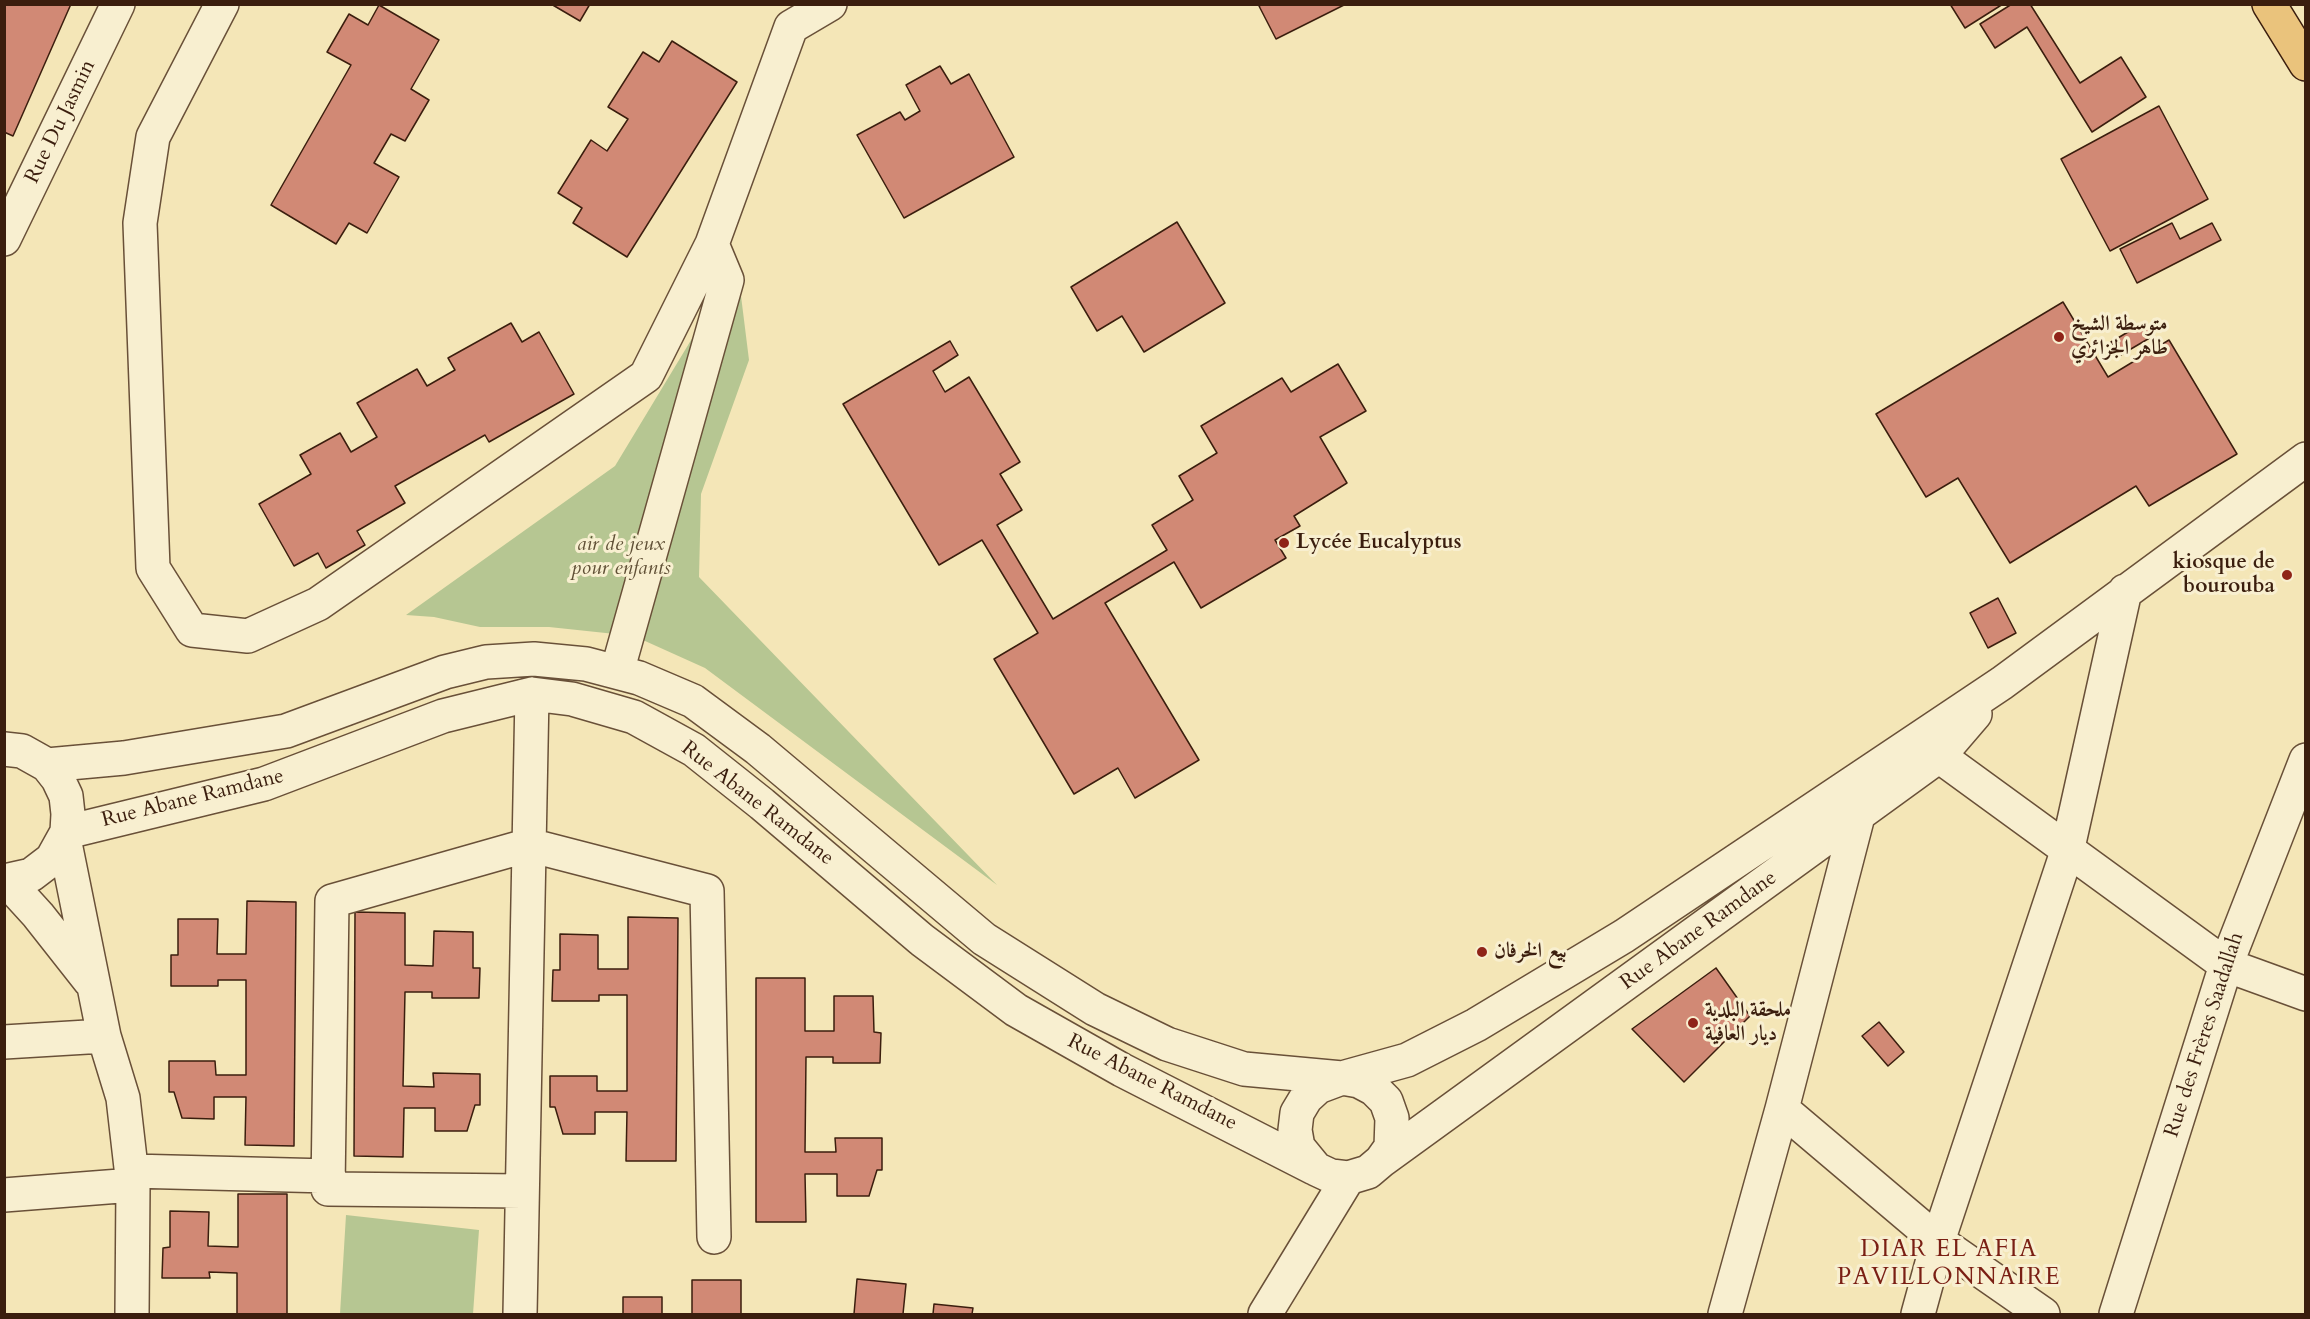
<!DOCTYPE html>
<html>
<head>
<meta charset="utf-8">
<style>
	body { margin:0 }
	#map { position:relative; width:2310px; height:1319px; overflow:hidden; background:#f4e6b7; font-family:Cardo,serif }
	canvas { display:block }
	.frame { position:absolute; inset:0; border:6px solid #3b1e0e; pointer-events:none }
</style>
</head>
<body>
<div id="map">
<canvas width="2310" height="1319"></canvas>
<div class="frame"></div>
</div>
<script>
const c = document.querySelector('canvas').getContext('2d');
c.lineJoin = 'round';
function fill(path, color) {
  c.fillStyle = color;
  c.fill(path, 'evenodd');
}
function toPath(rows) {
  const path = new Path2D();
  for (const r of rows) {
    path.moveTo(r[0], r[1]);
    for (let i = 2; i < r.length; i += 2) path.lineTo(r[i], r[i + 1]);
  }
  return path;
}
function trace(path, color, width, dash) {
  c.strokeStyle = color;
  c.lineWidth = width;
  c.lineCap = dash ? 'butt' : 'round';
  c.setLineDash(dash || []);
  c.stroke(path);
}
function drawText(font, color, halo, rows, align = 'center') {
  c.font = font + ' Cardo,Amiri,serif';
  c.lineWidth = 6;
  c.setLineDash([]);
  c.textBaseline = 'middle';
  c.strokeStyle = halo;
  c.fillStyle = color;
  for (const [text, x, y, turn = 0] of rows) {
    c.save();
    c.translate(x, y);
    c.rotate((+turn || 0) * Math.PI / 180);
    c.textAlign = isNaN(turn) ? turn : align;
    if (halo) c.strokeText(text, 0, 0);
    c.fillText(text, 0, 0);
    c.restore();
  }
}
fill(toPath([
	[737,264,749,360,701,494,699,577,997,885,705,668,634,636,549,627,480,627,434,617,406,615,615,466],
	[346,1215,479,1230,473,1314,340,1314]
]), '#b6c692');
const building = toPath([
	[4,4,71,4,13,136,4,132,4,4],
	[551,4,590,4,580,21,551,4],
	[1263,4,1346,4,1276,39,1259,6,1263,4],
	[1950,4,2003,4,1965,28,1950,4],
	[2012,4,2030,4,2080,83,2121,57,2146,97,2092,132,2027,27,1995,48,1980,24,2012,4],
	[379,5,439,40,411,89,429,100,405,141,391,134,374,163,399,177,367,233,349,223,336,244,271,205,351,65,327,52,349,14,368,25,379,5],
	[672,41,737,82,627,257,573,223,582,208,558,193,591,140,607,151,628,119,608,107,643,52,659,62,672,41],
	[940,66,951,84,969,74,1014,157,904,218,857,135,900,112,905,120,920,111,906,85,940,66],
	[2159,106,2208,199,2110,251,2061,159,2159,106],
	[1177,222,1225,303,1144,352,1122,316,1097,331,1071,287,1177,222],
	[2172,223,2180,239,2212,223,2221,240,2137,283,2120,249,2172,223],
	[2063,302,2108,377,2169,340,2237,454,2149,506,2136,486,2010,563,1958,478,1926,497,1876,414,2063,302],
	[2145,322,2153,336,2119,356,2111,342,2145,322],
	[511,323,522,342,539,332,574,394,489,442,485,435,395,486,405,503,357,531,365,545,326,568,318,553,294,566,259,504,311,474,300,455,340,433,351,452,377,437,357,403,417,369,427,386,455,370,448,358,511,323],
	[950,341,958,355,933,371,945,392,969,377,1020,462,1000,474,1022,510,997,525,1053,619,1167,550,1152,525,1193,500,1179,476,1217,453,1201,426,1282,378,1291,392,1338,364,1366,411,1320,437,1347,483,1294,516,1300,526,1275,540,1286,558,1201,608,1174,562,1105,603,1199,760,1135,798,1118,768,1074,794,994,659,1038,633,982,540,939,565,843,404,950,341],
	[1998,598,2016,633,1988,648,1970,613,1998,598],
	[247,901,296,902,294,1146,245,1145,246,1097,214,1097,214,1119,182,1118,174,1092,169,1092,169,1061,215,1061,216,1075,246,1075,246,980,218,980,218,986,171,986,171,955,178,955,178,919,218,919,217,954,246,954,247,901],
	[355,912,405,913,405,965,433,966,434,931,473,932,473,968,480,968,479,998,432,998,432,992,405,992,403,1086,434,1087,433,1073,480,1074,480,1105,475,1105,467,1131,435,1131,435,1108,404,1108,403,1157,354,1156,355,912],
	[628,917,678,918,676,1161,626,1161,627,1112,595,1112,595,1134,563,1134,555,1107,550,1107,550,1076,597,1076,597,1091,627,1091,627,995,599,995,599,1001,552,1001,553,970,560,970,560,934,598,935,598,969,628,969,628,917],
	[1716,968,1750,1016,1684,1082,1632,1029,1716,968],
	[756,978,805,978,805,1031,834,1031,834,996,873,996,874,1032,881,1033,880,1063,833,1063,833,1057,806,1057,805,1152,836,1152,835,1138,882,1138,882,1170,877,1170,869,1196,837,1196,837,1174,805,1174,806,1222,756,1222,756,978],
	[1879,1022,1904,1052,1888,1066,1862,1036,1879,1022],
	[238,1194,287,1194,287,1314,237,1314,237,1273,209,1272,210,1278,162,1278,163,1248,170,1247,170,1211,209,1212,208,1246,238,1247,238,1194],
	[857,1279,906,1284,903,1314,854,1314,857,1279],
	[692,1280,741,1280,741,1314,692,1314,692,1280],
	[623,1297,662,1297,662,1314,623,1314,623,1297],
	[934,1304,973,1308,972,1314,933,1314,934,1304]
]);
fill(building, '#d18975');
trace(building, '#3b1e0e', 1.5);
const minor = toPath([
	[222,4,153,137,140,223,153,568,192,630,248,636,318,604,646,376,712,244,791,27,830,4],
	[4,239,118,4],
	[617,672,727,280,712,244],
	[4,749,22,751,47,765,58,779,66,796,68,814,67,832,52,859,31,875,4,881],
	[1939,756,2226,965,2306,994],
	[47,765,124,758,286,731,445,672,486,662,534,659,586,664,639,678,693,701,758,749,984,939,1095,1009,1167,1044,1244,1069,1342,1078,1359,1081,1374,1089,1386,1101,1392,1118,1391,1147,1381,1161,1368,1172,1348,1178,1331,1176,1316,1169,1298,1147,1295,1130,1297,1113,1306,1098,1318,1087,1342,1078,1407,1060,1476,1025,1624,936,2002,683,2306,459],
	[67,832,264,784,443,716,532,694,572,699,634,717,694,750,762,804,922,940,1016,1010,1122,1070,1314,1168],
	[64,838,104,1036,123,1098,133,1185,132,1314],
	[8,882,38,915,90,981],
	[4,1042,104,1036],
	[1782,1109,1938,1241,2043,1314],
	[1381,1161,1939,756,1975,714],
	[131,1171,329,1176],
	[522,1191,328,1189,332,901,529,845,707,891,714,1237],
	[4,1195,133,1185],
	[520,1314,532,694],
	[1265,1314,1348,1178],
	[1725,1314,1782,1109,1858,816],
	[1918,1314,1938,1241,2067,852,2125,591],
	[2116,1314,2226,965,2306,760]
]);
const major = toPath([
	[2269,4,2306,64]
]);
trace(minor, '#695038', 36);
trace(major, '#3b1e0e', 36);
trace(minor, '#f8efd0', 33);
trace(major, '#eac37c', 33);
for (const [x, y, r, color] of [
	[2059,337,6,"#8f2418"],
	[1284,543,6,"#8f2418"],
	[2287,575,6,"#8f2418"],
	[1482,952,6,"#8f2418"],
	[1693,1023,6,"#8f2418"]
]) {
  const dot = new Path2D();
  dot.arc(x, y, r, 0, 2 * Math.PI);
  c.fillStyle = color;
  c.fill(dot);
  trace(dot, '#f8efd0', 2);
}
drawText('21px', '#3b1e0e', '#f8efd0', [
	["Rue Du Jasmin",61,122,-64],
	["Rue Abane Ramdane",193,799,-14],
	["Rue Abane Ramdane",757,804,38],
	["Rue Abane Ramdane",1699,931,-36],
	["Rue des Frères Saadallah",2205,1035,-72],
	["Rue Abane Ramdane",1152,1083,27]
]);
drawText('bold 21px', '#3b1e0e', '#f8efd0', [
	["متوسطة الشيخ",2071,325],
	["طاهر الجزائري",2071,349],
	["Lycée Eucalyptus",1296,543],
	["kiosque de",2275,563,"right"],
	["bourouba",2275,587,"right"],
	["بيع الخرفان",1494,952],
	["ملحقة البلدية",1705,1011],
	["ديار العافية",1705,1035]
], 'left');
drawText('italic 21px', '#605036', '#f8efd0', [
	["air de jeux",621,545],
	["pour enfants",621,569]
]);
c.letterSpacing = '1.5px';
drawText('24px', '#7a1f14', '#f8efd0', [
	["DIAR EL AFIA",1949,1250],
	["PAVILLONNAIRE",1949,1278]
]);
c.letterSpacing = '0px';
</script>
</body>
</html>
